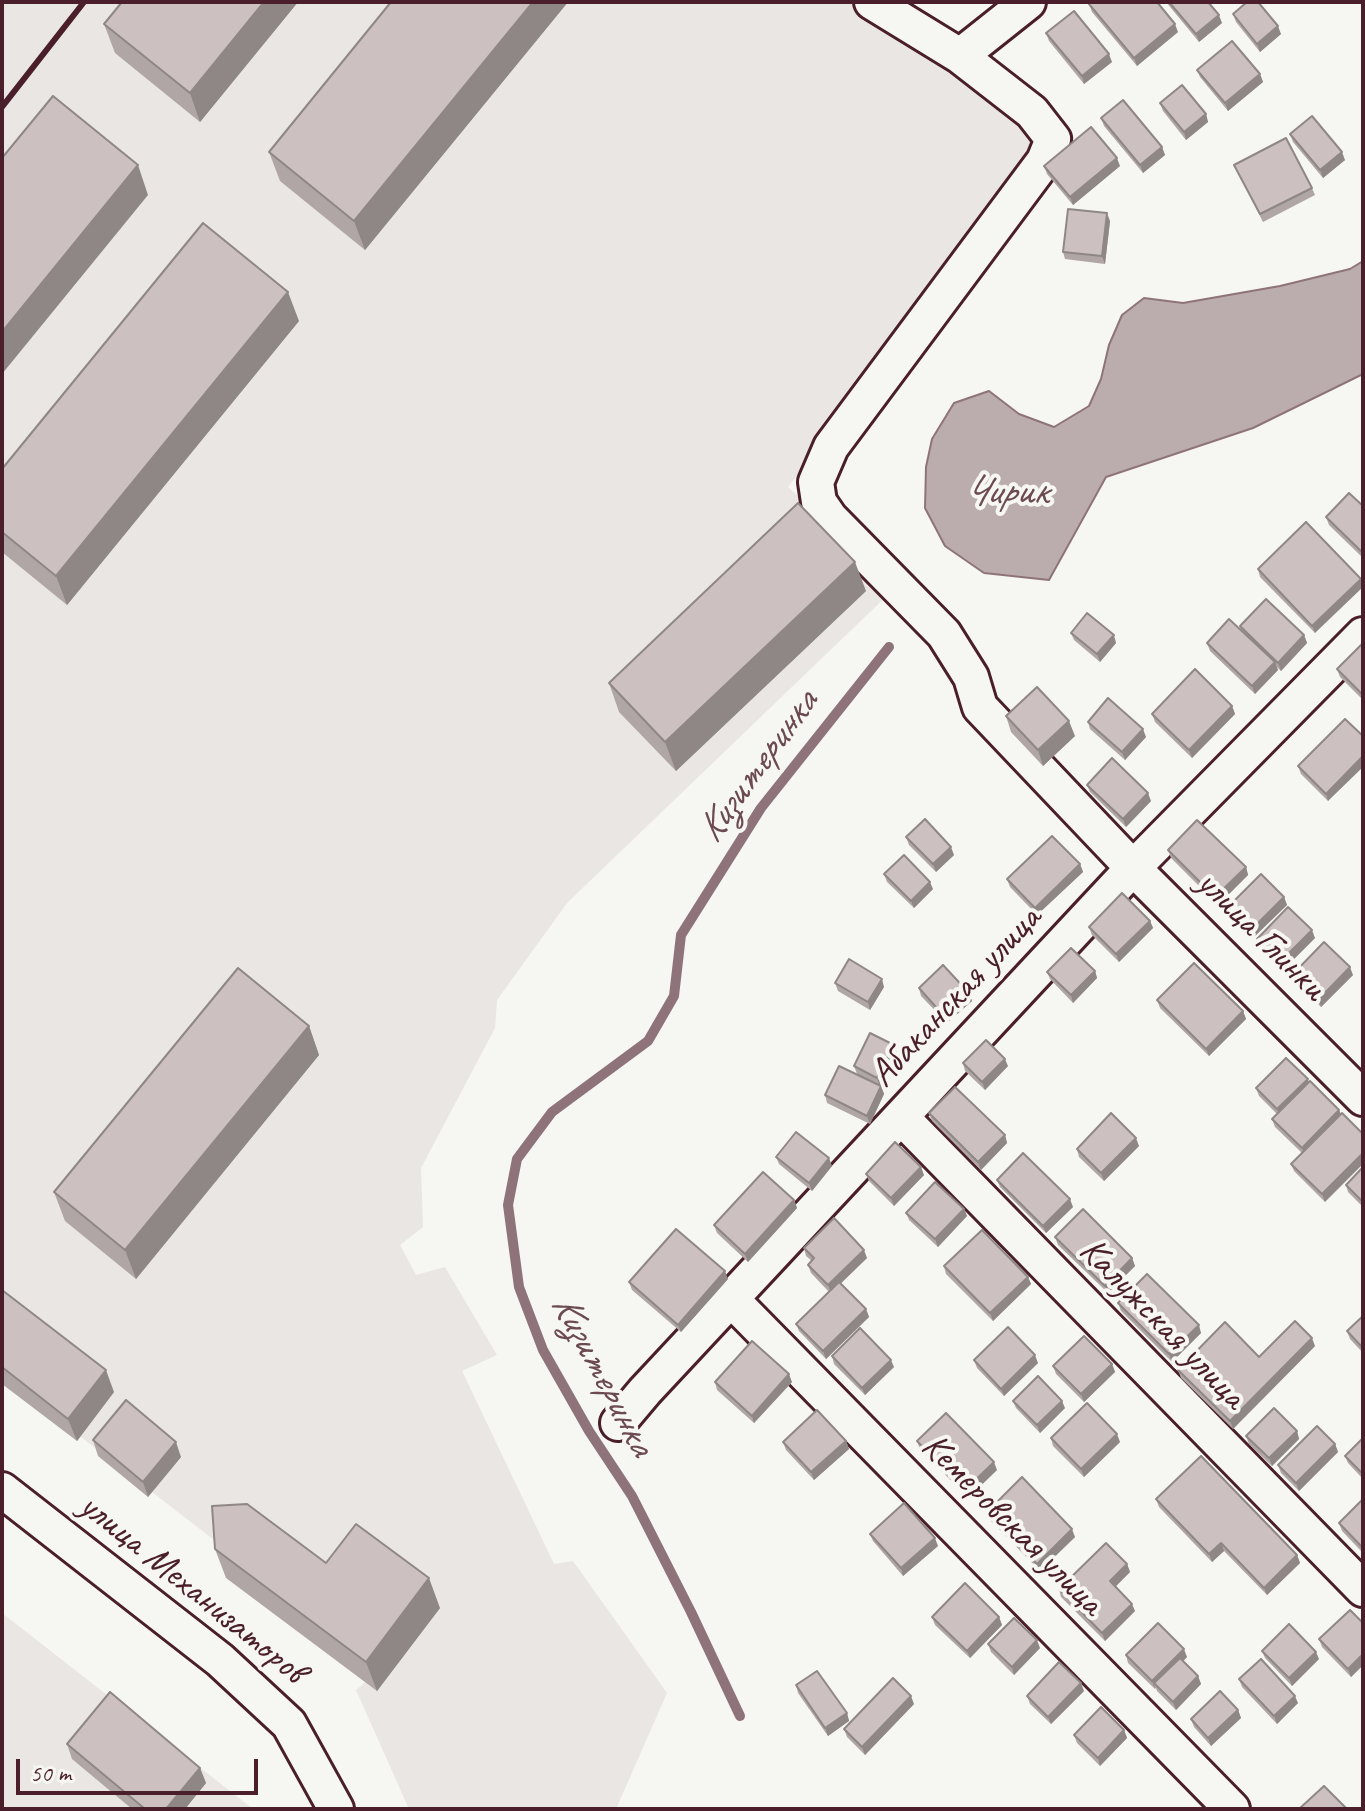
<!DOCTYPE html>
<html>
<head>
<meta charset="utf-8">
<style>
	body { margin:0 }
	#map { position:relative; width:1365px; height:1811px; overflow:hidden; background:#f6f6f2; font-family:Caveat,sans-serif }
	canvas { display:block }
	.frame { position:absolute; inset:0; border:4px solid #4a1f2b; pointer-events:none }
	.scale { position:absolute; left:16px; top:1759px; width:242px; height:36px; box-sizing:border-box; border:4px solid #4a1f2b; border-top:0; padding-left:10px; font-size:24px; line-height:28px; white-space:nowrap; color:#4a1f2b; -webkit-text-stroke:6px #f6f6f2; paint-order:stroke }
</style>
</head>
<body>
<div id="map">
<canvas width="1365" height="1811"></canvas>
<div class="frame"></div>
<div class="scale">50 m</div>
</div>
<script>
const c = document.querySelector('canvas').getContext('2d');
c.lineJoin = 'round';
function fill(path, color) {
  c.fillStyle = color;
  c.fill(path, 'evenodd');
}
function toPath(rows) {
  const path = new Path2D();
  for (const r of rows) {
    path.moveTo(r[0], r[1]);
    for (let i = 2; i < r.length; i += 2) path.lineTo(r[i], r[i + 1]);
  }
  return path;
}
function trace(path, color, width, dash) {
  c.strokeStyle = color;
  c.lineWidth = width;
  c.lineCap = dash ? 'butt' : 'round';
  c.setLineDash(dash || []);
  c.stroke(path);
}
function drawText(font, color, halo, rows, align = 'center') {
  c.font = font + ' Caveat,sans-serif';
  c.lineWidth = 8;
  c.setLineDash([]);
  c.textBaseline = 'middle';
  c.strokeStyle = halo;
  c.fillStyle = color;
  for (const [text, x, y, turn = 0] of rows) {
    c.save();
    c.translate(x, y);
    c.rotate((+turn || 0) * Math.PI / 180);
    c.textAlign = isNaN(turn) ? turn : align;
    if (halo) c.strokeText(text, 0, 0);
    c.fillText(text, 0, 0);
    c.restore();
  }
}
fill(toPath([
	[2,2,874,2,1045,110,1036,175,788,487,895,588,567,903,497,1000,495,1028,421,1168,423,1227,400,1245,416,1275,445,1267,497,1355,462,1371,554,1564,573,1561,667,1693,616,1809,409,1809,356,1690,381,1669,2,1376],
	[2,1613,253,1809,2,1809]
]), '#e9e6e3');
const water = toPath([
	[1363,261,1363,374,1253,428,1106,477,1049,580,984,573,945,546,925,508,926,467,932,439,954,403,989,391,1019,414,1054,427,1089,406,1101,379,1109,345,1122,315,1144,298,1183,303,1280,286,1350,269,1363,261]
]);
fill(water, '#bbadae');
trace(water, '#8e747a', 2);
trace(toPath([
	[740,1716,691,1612,632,1496,589,1431,543,1350,519,1287,508,1205,517,1159,552,1112,648,1041,674,996,681,935,761,808,889,647]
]), '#8e747a', 10);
const minor = toPath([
	[872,2,960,56,1032,112,1053,139,1044,161,831,447,816,482,819,502,830,518,944,634,971,677,980,707,1133,868,1363,1098],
	[960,56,1028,2],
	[901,1117,1363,1589],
	[732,1300,1232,1809],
	[618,1423,645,1391,1133,868,1363,635],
	[2,1490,220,1660,289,1724,336,1809]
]);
trace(minor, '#4a1f2b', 40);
trace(minor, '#f6f6f2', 34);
trace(toPath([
	[2,107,84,2]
]), '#4a1f2b', 6);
fill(toPath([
	[298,2,200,122,115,53,104,24],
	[391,2,568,2,365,250,280,181,269,152],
	[1166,2,1208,2,1222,23,1199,42],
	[1089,4,1178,32,1137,66,1092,12],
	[1233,14,1281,34,1260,52,1236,22],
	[1046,33,1112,62,1084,84,1049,41],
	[1197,70,1260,74,1263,82,1228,111,1200,77],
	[1160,103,1206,114,1208,122,1186,140,1163,111],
	[1101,118,1162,147,1165,155,1143,173,1104,126],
	[1290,134,1345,160,1323,178,1293,142],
	[1234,165,1312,188,1315,195,1263,222],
	[1044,166,1120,166,1073,205,1047,174],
	[1110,221,1105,264,1065,259,1063,252],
	[299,321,67,605,2,552,2,469],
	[1363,506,1363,558,1329,525,1326,517],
	[1306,522,1315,633,1260,577,1258,569],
	[866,591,676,771,619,712,609,683],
	[1240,626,1304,635,1307,643,1281,671,1276,666,1278,670,1255,694,1210,651,1207,643,1241,631],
	[1071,633,1116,643,1100,662,1074,640],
	[1363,643,1363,700,1340,677,1337,669],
	[1232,706,1235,714,1192,758,1155,722,1152,714],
	[1006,716,1075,736,1043,766,1011,732],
	[1088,722,1146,737,1125,760,1090,729],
	[1363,736,1328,801,1301,774,1298,766],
	[1087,785,1151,801,1126,827,1090,792],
	[906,837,954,855,936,872,909,845],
	[1168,850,1246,867,1248,875,1218,905,1171,858],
	[1080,864,1083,872,1037,915,1010,887,1007,879],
	[884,874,933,889,914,908,887,882],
	[1284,897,1287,905,1253,938,1230,915,1227,908],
	[1150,921,1153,928,1119,962,1092,935,1089,927],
	[1315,938,1283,970,1259,947,1257,939],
	[1095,971,1097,978,1073,1003,1050,979,1047,972],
	[1293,974,1353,975,1321,1007,1296,982],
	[835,983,884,987,870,1010,838,991],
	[919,988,969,993,972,1001,947,1023,921,996],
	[1157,1000,1243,1011,1246,1019,1209,1056,1160,1008],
	[309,1026,319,1055,136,1279,65,1221,54,1192],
	[897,1053,880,1086,857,1074,854,1066],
	[963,1063,1008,1066,985,1090,965,1071],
	[1309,1082,1339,1110,1341,1114,1325,1202,1294,1171,1291,1164,1302,1153,1275,1127,1272,1119,1277,1114,1259,1096,1256,1088],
	[881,1086,884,1094,870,1124,827,1103,825,1095],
	[929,1113,1005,1135,1007,1143,981,1170,932,1121],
	[1139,1146,1104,1181,1079,1157,1077,1149],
	[776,1157,832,1166,812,1191,779,1164],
	[1363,1167,1363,1207,1348,1192,1346,1185],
	[866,1174,924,1175,894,1206,869,1181],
	[997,1180,1073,1207,1046,1233,1000,1187],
	[794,1200,797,1208,748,1262,717,1233,714,1225],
	[964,1209,967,1216,938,1247,909,1220,906,1213],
	[1055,1237,1132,1258,1135,1266,1108,1293,1058,1245],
	[804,1248,867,1258,841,1283,866,1309,869,1317,826,1359,799,1331,796,1324,829,1292,811,1273,808,1265,812,1261,806,1256],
	[944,1266,1028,1277,1031,1284,993,1321,946,1274],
	[728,1279,681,1332,632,1290,629,1282],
	[2,1290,114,1392,77,1441,2,1384],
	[1118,1303,1201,1333,1172,1362,1121,1311],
	[1363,1316,1363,1353,1350,1339,1347,1331],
	[1315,1346,1233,1429,1181,1378,1178,1370,1259,1357],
	[832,1356,894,1367,865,1395,834,1364],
	[974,1360,1038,1363,1004,1396,977,1368],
	[1112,1364,1115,1372,1084,1402,1056,1374,1053,1366],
	[715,1382,792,1382,754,1423,717,1390],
	[1013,1401,1065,1408,1040,1433,1016,1408],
	[1297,1431,1299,1439,1272,1466,1249,1444,1246,1436],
	[1051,1438,1120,1442,1084,1477,1053,1446],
	[1363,1438,1363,1479,1348,1463,1345,1456],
	[93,1440,181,1457,148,1497,98,1456],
	[846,1441,849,1449,814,1480,786,1450,783,1442],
	[917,1441,997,1470,968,1498,920,1449],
	[1335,1444,1338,1452,1299,1491,1281,1473,1278,1465],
	[1156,1499,1297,1555,1300,1563,1267,1595,1224,1551,1212,1562,1159,1507],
	[1363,1499,1363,1553,1342,1531,1339,1523],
	[987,1512,1075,1537,1040,1571,990,1520],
	[870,1534,938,1546,903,1576,873,1541],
	[215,1549,440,1608,377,1691,226,1578],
	[1127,1564,1130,1572,1116,1586,1135,1611,1105,1641,1061,1597,1059,1589],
	[932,1617,999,1617,1002,1625,970,1658,935,1625],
	[1363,1623,1363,1665,1351,1677,1322,1647,1319,1639],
	[988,1644,1040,1648,1014,1675,991,1652],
	[1262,1651,1319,1659,1292,1686,1265,1658],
	[1126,1655,1187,1657,1183,1661,1198,1676,1201,1684,1176,1710,1157,1691,1156,1688,1155,1689,1128,1663],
	[1239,1679,1298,1703,1277,1724,1242,1687],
	[796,1685,847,1713,849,1721,828,1736,798,1693],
	[1084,1691,1051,1724,1030,1704,1027,1696],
	[914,1704,865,1755,847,1737,844,1729],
	[1238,1710,1241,1718,1211,1746,1194,1727,1191,1719],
	[1124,1730,1127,1738,1100,1766,1077,1743,1074,1735],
	[67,1744,200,1768,206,1783,185,1809,132,1809,72,1759]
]), '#afa6a5');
fill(toPath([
	[264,2,298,2,200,122,190,93],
	[533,2,568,2,365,250,354,221],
	[1219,15,1222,23,1199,42,1196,34],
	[1175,24,1178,32,1137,66,1134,58],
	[1278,26,1281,34,1260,52,1257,44],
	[1109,54,1112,62,1084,84,1082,76],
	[1260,74,1263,82,1228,111,1225,103],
	[1206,114,1208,122,1186,140,1184,132],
	[1162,147,1165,155,1143,173,1140,165],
	[1342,152,1345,160,1323,178,1320,170],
	[1117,158,1120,166,1073,205,1070,197],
	[138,165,148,195,2,374,2,332],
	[1107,213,1110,221,1105,264,1102,256],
	[288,292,299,321,67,605,56,576],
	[855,562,866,591,676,771,665,742],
	[1361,579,1363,587,1315,633,1312,626],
	[1114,635,1116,643,1100,662,1097,654],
	[1304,635,1307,643,1281,671,1278,663],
	[1275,662,1278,670,1255,694,1252,686],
	[1232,706,1235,714,1192,758,1189,750],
	[1069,721,1075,736,1043,766,1038,750],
	[1143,729,1146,737,1125,760,1122,752],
	[1363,756,1363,767,1328,801,1326,794],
	[1148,793,1151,801,1126,827,1123,819],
	[951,847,954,855,936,872,933,864],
	[1080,864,1083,872,1037,915,1035,908],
	[1246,867,1248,875,1218,905,1215,897],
	[930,882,933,889,914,908,911,901],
	[1284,897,1287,905,1253,938,1251,930],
	[1150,921,1153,928,1119,962,1116,954],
	[1312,930,1315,938,1283,970,1280,962],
	[1350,967,1353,975,1321,1007,1319,999],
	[1095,971,1097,978,1073,1003,1071,995],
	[882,979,884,987,870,1010,868,1002],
	[969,993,972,1001,947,1023,944,1016],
	[1243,1011,1246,1019,1209,1056,1206,1049],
	[309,1026,319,1055,136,1279,125,1250],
	[894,1045,897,1053,880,1086,877,1078],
	[1005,1059,1008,1066,985,1090,982,1082],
	[1308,1079,1310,1087,1280,1117,1277,1109],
	[881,1086,884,1094,870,1124,867,1116],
	[1339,1110,1342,1118,1305,1156,1302,1148],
	[1005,1135,1007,1143,981,1170,978,1162],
	[1136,1138,1139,1146,1104,1181,1101,1173],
	[1363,1153,1363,1164,1325,1202,1322,1194],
	[829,1158,832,1166,812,1191,809,1183],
	[921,1167,924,1175,894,1206,891,1198],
	[1070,1199,1073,1207,1046,1233,1043,1226],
	[794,1200,797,1208,748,1262,745,1254],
	[964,1209,967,1216,938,1247,935,1239],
	[864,1250,867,1258,831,1293,828,1285],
	[1132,1258,1135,1266,1108,1293,1105,1286],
	[725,1271,728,1279,681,1332,678,1325],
	[1028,1277,1031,1284,993,1321,990,1313],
	[866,1309,869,1317,826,1359,823,1351],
	[1199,1325,1201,1333,1172,1362,1169,1354],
	[1312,1338,1315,1346,1233,1429,1230,1421],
	[1035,1355,1038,1363,1004,1396,1001,1389],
	[891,1360,894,1367,865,1395,862,1388],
	[1112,1364,1115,1372,1084,1402,1081,1394],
	[106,1370,114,1392,77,1441,68,1419],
	[789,1374,792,1382,754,1423,752,1416],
	[1062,1401,1065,1408,1040,1433,1037,1425],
	[1297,1431,1299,1439,1272,1466,1269,1458],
	[1117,1434,1120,1442,1084,1477,1081,1469],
	[846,1441,849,1449,814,1480,811,1472],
	[176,1442,181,1457,148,1497,143,1482],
	[1335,1444,1338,1452,1299,1491,1296,1483],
	[994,1462,997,1470,968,1498,965,1490],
	[1072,1529,1075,1537,1040,1571,1037,1564],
	[935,1538,938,1546,903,1576,901,1568],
	[1221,1543,1224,1551,1212,1562,1209,1554],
	[1297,1555,1300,1563,1267,1595,1264,1588],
	[1127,1564,1130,1572,1113,1589,1110,1581],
	[429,1578,440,1608,377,1691,366,1662],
	[1132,1604,1135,1611,1105,1641,1102,1633],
	[999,1617,1002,1625,970,1658,967,1651],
	[1037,1640,1040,1648,1014,1675,1012,1667],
	[1184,1649,1187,1657,1157,1687,1154,1683,1155,1689,1152,1681],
	[1316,1652,1319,1659,1292,1686,1289,1678],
	[1363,1654,1363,1665,1351,1677,1348,1669],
	[1198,1676,1201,1684,1176,1710,1173,1702],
	[1081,1683,1084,1691,1051,1724,1048,1717],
	[911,1696,914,1704,865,1755,862,1747],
	[1295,1696,1298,1703,1277,1724,1274,1716],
	[1238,1710,1241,1718,1211,1746,1208,1738],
	[847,1713,849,1721,828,1736,825,1728],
	[1124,1730,1127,1738,1100,1766,1098,1758],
	[200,1768,206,1783,185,1809,166,1809]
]), '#8f8786');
const building = toPath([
	[122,2,264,2,190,93,104,24,122,2],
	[391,2,533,2,354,221,269,152,391,2],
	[1091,2,1157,2,1175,24,1134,58,1089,4,1091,2],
	[1169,2,1208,2,1219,15,1196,34,1169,2],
	[1247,2,1258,2,1278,26,1257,44,1233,14,1247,2],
	[1074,11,1109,54,1082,76,1046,33,1074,11],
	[1232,41,1260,74,1225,103,1197,70,1232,41],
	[1182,85,1206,114,1184,132,1160,103,1182,85],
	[53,96,138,165,2,332,2,158,53,96],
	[1123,100,1162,147,1140,165,1101,118,1123,100],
	[1312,116,1342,152,1320,170,1290,134,1312,116],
	[1091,127,1117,158,1070,197,1044,166,1091,127],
	[1286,138,1312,188,1260,214,1234,165,1286,138],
	[1068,209,1107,213,1102,256,1063,252,1068,209],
	[203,223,288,292,56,576,2,532,2,469,203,223],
	[1349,493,1363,506,1363,553,1326,517,1349,493],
	[798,503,855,562,665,742,609,683,798,503],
	[1306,522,1361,579,1312,626,1258,569,1306,522],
	[1266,599,1304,635,1278,663,1240,626,1266,599],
	[1087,613,1114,635,1097,654,1071,633,1087,613],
	[1229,619,1275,662,1252,686,1207,643,1229,619],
	[1363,643,1363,695,1337,669,1363,643],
	[1195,669,1232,706,1189,750,1152,714,1195,669],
	[1037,687,1069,721,1038,750,1006,716,1037,687],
	[1108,698,1143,729,1122,752,1088,722,1108,698],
	[1345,719,1363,736,1363,756,1326,794,1298,766,1345,719],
	[1112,758,1148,793,1123,819,1087,785,1112,758],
	[925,819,951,847,933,864,906,837,925,819],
	[1197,820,1246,867,1215,897,1168,850,1197,820],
	[1052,836,1080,864,1035,908,1007,879,1052,836],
	[904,855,930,882,911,901,884,874,904,855],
	[1261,874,1284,897,1251,930,1227,908,1261,874],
	[1122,893,1150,921,1116,954,1089,927,1122,893],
	[1288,907,1312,930,1280,962,1257,939,1288,907],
	[1324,942,1350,967,1319,999,1293,974,1324,942],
	[1071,948,1095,971,1071,995,1047,972,1071,948],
	[849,959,882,979,868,1002,835,983,849,959],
	[1194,963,1243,1011,1206,1049,1157,1000,1194,963],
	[943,965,969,993,944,1016,919,988,943,965],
	[238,968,309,1026,125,1250,54,1192,238,968],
	[870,1033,894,1045,877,1078,854,1066,870,1033],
	[986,1040,1005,1059,982,1082,963,1063,986,1040],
	[1286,1058,1308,1079,1277,1109,1256,1088,1286,1058],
	[839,1066,881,1086,867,1116,825,1095,839,1066],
	[1310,1081,1339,1110,1302,1148,1272,1119,1310,1081],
	[955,1087,1005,1135,978,1162,929,1113,955,1087],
	[1111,1113,1136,1138,1101,1173,1077,1149,1111,1113],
	[1342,1113,1363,1134,1363,1153,1322,1194,1291,1164,1342,1113],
	[796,1132,829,1158,809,1183,776,1157,796,1132],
	[895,1142,921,1167,891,1198,866,1174,895,1142],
	[1023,1153,1070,1199,1043,1226,997,1180,1023,1153],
	[1363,1167,1363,1202,1346,1185,1363,1167],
	[763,1172,794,1200,745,1254,714,1225,763,1172],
	[935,1182,964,1209,935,1239,906,1213,935,1182],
	[1083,1209,1132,1258,1105,1286,1055,1237,1083,1209],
	[834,1218,864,1250,828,1285,808,1265,814,1258,804,1248,834,1218],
	[676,1229,725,1271,678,1325,629,1282,676,1229],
	[982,1230,1028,1277,990,1313,944,1266,982,1230],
	[1147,1274,1199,1325,1169,1354,1118,1303,1147,1274],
	[839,1282,866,1309,823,1351,796,1324,839,1282],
	[2,1290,106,1370,68,1419,2,1367,2,1290],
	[1363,1316,1363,1348,1347,1331,1363,1316],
	[1295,1321,1312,1338,1230,1421,1178,1370,1225,1322,1259,1357,1295,1321],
	[1008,1327,1035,1355,1001,1389,974,1360,1008,1327],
	[860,1328,891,1360,862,1388,832,1356,860,1328],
	[1084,1336,1112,1364,1081,1394,1053,1366,1084,1336],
	[752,1341,789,1374,752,1416,715,1382,752,1341],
	[1038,1376,1062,1401,1037,1425,1013,1401,1038,1376],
	[126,1400,176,1442,143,1482,93,1440,126,1400],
	[1087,1403,1117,1434,1081,1469,1051,1438,1087,1403],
	[1274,1408,1297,1431,1269,1458,1246,1436,1274,1408],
	[817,1410,846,1441,811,1472,783,1442,817,1410],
	[946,1413,994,1462,965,1490,917,1441,946,1413],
	[1317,1426,1335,1444,1296,1483,1278,1465,1317,1426],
	[1363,1438,1363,1474,1345,1456,1363,1438],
	[1201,1456,1297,1555,1264,1588,1221,1543,1209,1554,1156,1499,1201,1456],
	[1022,1477,1072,1529,1037,1564,987,1512,1022,1477],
	[1363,1499,1363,1548,1339,1523,1363,1499],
	[904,1503,935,1538,901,1568,870,1534,904,1503],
	[247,1504,326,1563,356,1524,429,1578,366,1662,215,1549,212,1506,247,1504],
	[1106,1543,1127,1564,1110,1581,1132,1604,1102,1633,1059,1589,1106,1543],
	[965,1583,999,1617,967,1651,932,1617,965,1583],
	[1350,1610,1363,1623,1363,1654,1348,1669,1319,1639,1350,1610],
	[1014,1618,1037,1640,1012,1667,988,1644,1014,1618],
	[1158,1623,1184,1649,1152,1681,1126,1655,1158,1623],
	[1289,1624,1316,1652,1289,1678,1262,1651,1289,1624],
	[1180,1658,1198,1676,1173,1702,1154,1683,1180,1658],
	[1261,1659,1295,1696,1274,1716,1239,1679,1261,1659],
	[1059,1662,1081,1683,1048,1717,1027,1696,1059,1662],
	[817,1671,847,1713,825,1728,796,1685,817,1671],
	[893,1678,911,1696,862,1747,844,1729,893,1678],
	[1220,1691,1238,1710,1208,1738,1191,1719,1220,1691],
	[110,1692,200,1768,166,1809,145,1809,67,1744,110,1692],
	[1101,1707,1124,1730,1098,1758,1074,1735,1101,1707],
	[1324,1786,1347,1809,1299,1809,1324,1786]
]);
fill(building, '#ccc1c0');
trace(building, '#8f8786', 2);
drawText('38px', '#4a1f2b', '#f6f6f2', [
	["улица Глинки",1261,936,45],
	["Абаканская улица",956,997,-47],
	["Калужская улица",1162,1324,46],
	["Кемеровская улица",1012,1525,45],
	["улица Механизаторов",192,1589,39]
]);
drawText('italic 40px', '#6c4a52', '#f6f6f2', [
	["Чирик",1006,493],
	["Кизитеринка",758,767,-54],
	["Кизитеринка",602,1375,62]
]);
</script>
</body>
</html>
